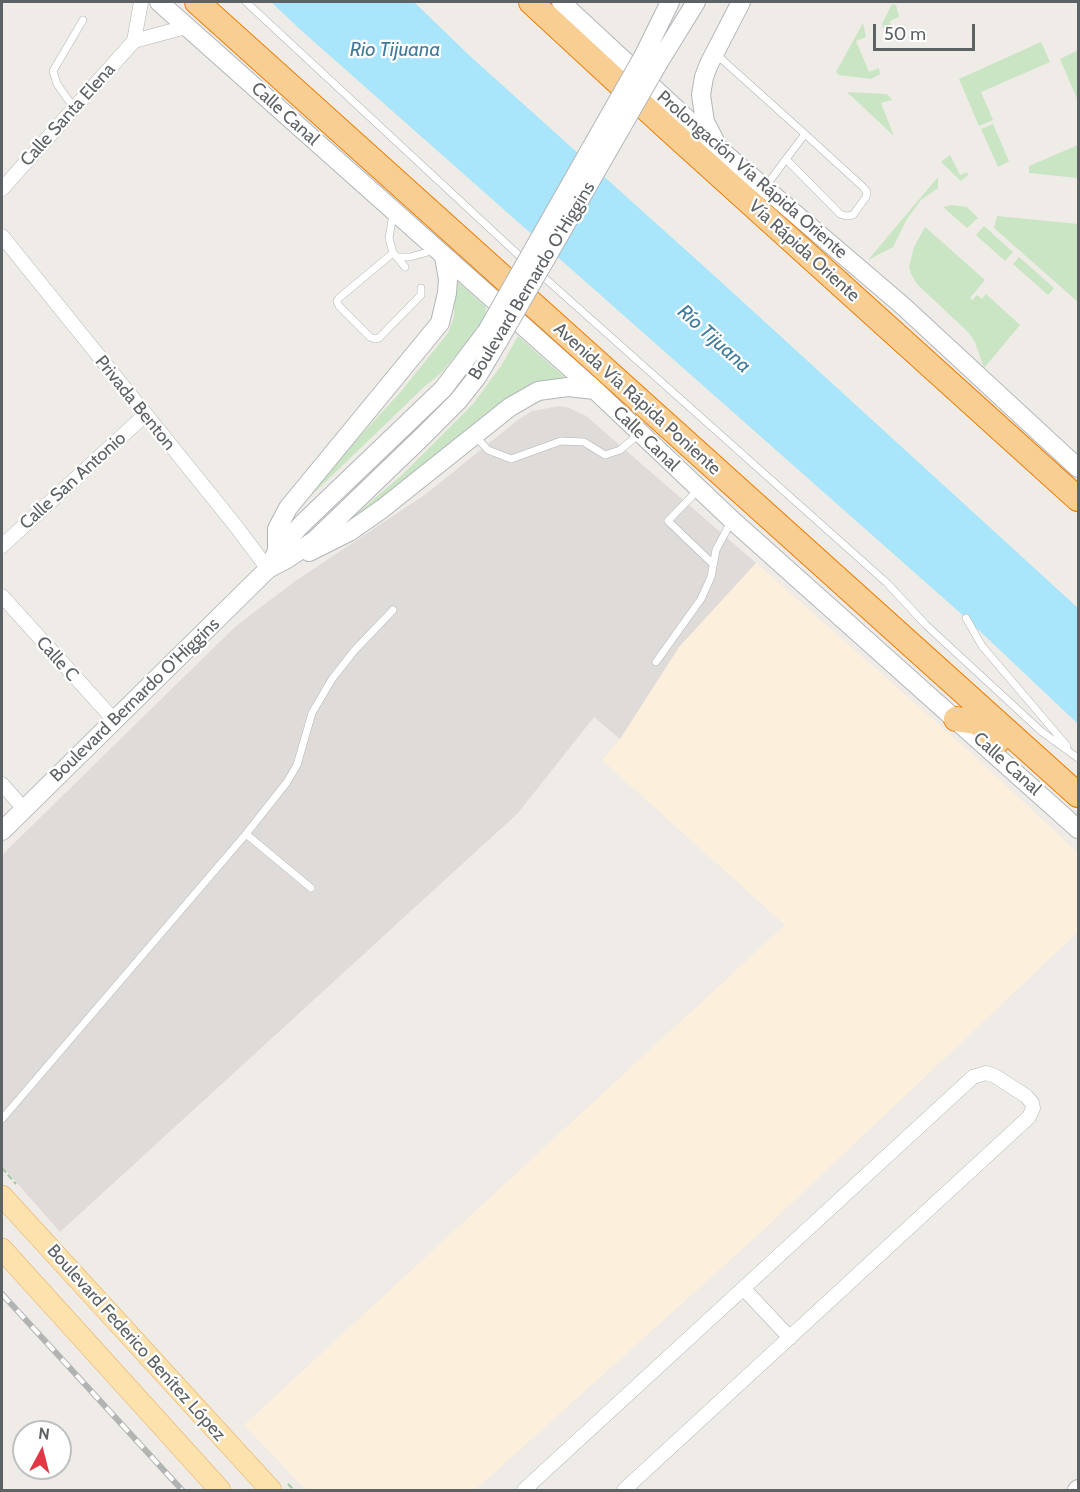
<!DOCTYPE html>
<html>
<head>
<meta charset="utf-8">
<style>
	body { margin:0 }
	#map { position:relative; width:1080px; height:1492px; overflow:hidden; background:#efebe6; font-family:Cabin,sans-serif }
	canvas { display:block }
	.frame { position:absolute; inset:0; border:3px solid #5d6265; pointer-events:none }
	.north { position:absolute; left:12px; top:1420px; width:60px; height:60px; box-sizing:border-box; background:#fff; border:2px solid #bec0c1; border-radius:50%; rotate:7deg; font-size:16px; font-weight:700; line-height:24px; text-align:center; color:#5d6265 }
	.north::after { content:''; display:block; margin:auto; width:21px; height:27px; background:#e23846; clip-path:polygon(50% 0,100% 100%,50% 72%,0 100%) }
	.scale { position:absolute; left:873px; top:24px; width:102px; height:27px; box-sizing:border-box; border:3px solid #5d6265; border-top:0; padding-left:8px; font-size:18px; line-height:21px; white-space:nowrap; color:#5d6265; -webkit-text-stroke:4px #fff; paint-order:stroke }
</style>
</head>
<body>
<div id="map">
<canvas width="1080" height="1492"></canvas>
<div class="frame"></div>
<div class="north">N</div>
<div class="scale">50 m</div>
</div>
<script>
const c = document.querySelector('canvas').getContext('2d');
c.lineJoin = 'round';
function fill(path, color) {
  c.fillStyle = color;
  c.fill(path, 'evenodd');
}
function toPath(rows) {
  const path = new Path2D();
  for (const r of rows) {
    path.moveTo(r[0], r[1]);
    for (let i = 2; i < r.length; i += 2) path.lineTo(r[i], r[i + 1]);
  }
  return path;
}
function trace(path, color, width, dash) {
  c.strokeStyle = color;
  c.lineWidth = width;
  c.lineCap = dash ? 'butt' : 'round';
  c.setLineDash(dash || []);
  c.stroke(path);
}
function drawText(font, color, halo, rows, align = 'center') {
  c.font = font + ' Cabin,sans-serif';
  c.lineWidth = 4.5;
  c.setLineDash([]);
  c.textBaseline = 'middle';
  c.strokeStyle = halo;
  c.fillStyle = color;
  for (const [text, x, y, turn = 0] of rows) {
    c.save();
    c.translate(x, y);
    c.rotate((+turn || 0) * Math.PI / 180);
    c.textAlign = isNaN(turn) ? turn : align;
    if (halo) c.strokeText(text, 0, 0);
    c.fillText(text, 0, 0);
    c.restore();
  }
}
fill(toPath([
	[756,563,971,753,1078,853,1078,932,758,1235,475,1490,306,1490,244,1425,785,925,602,760,620,739,679,647]
]), '#fcf0dd');
fill(toPath([
	[560,406,569,408,586,416,756,563,679,647,620,739,594,717,518,813,60,1232,2,1166,2,855,236,626,294,582,426,494,519,419,532,411]
]), '#dedbd8');
fill(toPath([
	[892,4,896,5,899,17,890,21,891,26,883,28,882,24],
	[863,23,866,37,856,41,869,72,879,68,880,74,871,79,839,75,836,72],
	[1041,42,1050,62,981,92,993,120,979,126,959,79],
	[1078,50,1078,101,1060,59],
	[847,92,887,94,892,100,881,103,894,136],
	[993,124,1009,161,998,167,981,129],
	[1078,145,1078,178,1029,173,1029,166],
	[950,155,960,175,967,172,968,175,961,181,941,162],
	[938,177,938,188,921,200,907,219,893,247,868,260],
	[952,205,967,207,978,218,967,228,943,207],
	[997,216,1078,224,1078,302,994,228],
	[984,226,1013,252,1005,261,976,235],
	[925,227,985,280,970,298,972,300,977,295,982,299,986,294,1020,325,984,368,975,342,969,333,917,284,911,274,909,267,914,247],
	[1019,257,1054,288,1048,295,1013,264],
	[458,282,486,307,485,316,472,336,442,372,424,387,292,514,334,464,398,395,448,333,454,317,455,286],
	[518,336,572,384,562,383,340,528,403,474,473,404,501,366]
]), '#c9e5c3');
fill(toPath([
	[271,2,414,2,471,57,719,280,1078,608,1078,724,966,618,303,32]
]), '#a9e5fb');
const lane = toPath([
	[246,2,525,261],
	[717,55,805,134,863,187,867,192,866,197,853,215,846,216,840,214,786,159,805,134],
	[74,108,57,84,53,71,83,20],
	[766,186,786,159],
	[393,214,389,238,393,253,397,257,410,257,435,250],
	[393,253,339,298,337,301,339,306,370,337,375,339,379,338,421,295,421,288],
	[397,257,405,267],
	[538,272,887,583,926,625,1042,732,1078,758],
	[476,437,488,450,511,459,561,441,584,442,605,455,620,450,639,434],
	[699,489,668,521,713,564],
	[966,618,982,646,1067,746],
	[656,662,701,599,711,577,716,550,732,520],
	[246,834,311,888],
	[2,1119,246,834,287,782,297,765,312,713,332,679,354,651,393,610]
]);
const street = toPath([
	[134,41,186,27],
	[2,189,134,41,141,2],
	[2,236,235,525,268,569],
	[2,546,145,415],
	[2,596,114,720],
	[2,784,24,809],
	[744,1289,790,1338],
	[524,1490,973,1077,986,1073,995,1076,1026,1096,1032,1103,1033,1108,1029,1117,624,1490]
]);
const secondary = toPath([
	[159,2,595,390,732,520,1078,829],
	[561,2,724,153,903,306,1078,468],
	[644,55,670,2],
	[659,62,696,2],
	[714,139,705,122,701,95,704,77,709,64,741,2],
	[277,551,277,529,288,508,440,323,447,293,448,279,444,257],
	[309,552,349,532,382,509,510,407,538,391,568,387,595,390],
	[274,557,277,551,302,524,443,389,487,331],
	[2,831,268,569,287,559,315,540,421,438,458,401,477,377,499,340],
	[1077,1490,1078,1489]
]);
const primary = toPath([
	[2,1196,271,1490],
	[2,1249,220,1490]
]);
const highway = toPath([
	[197,2,1078,795],
	[531,2,665,126,1078,499],
	[956,719,977,722,998,741]
]);
trace(lane, '#b1b4b7', 8);
trace(street, '#b1b4b7', 15);
trace(secondary, '#b2b6ba', 20);
trace(primary, '#ecaf62', 22);
trace(highway, '#eb800a', 26);
trace(toPath([
	[2,1168,16,1184],
	[288,1484,294,1490]
]), '#a0cba5', 2, [6, 3]);
trace(lane, '#fff', 7);
trace(street, '#fff', 14);
trace(secondary, '#fff', 18);
trace(primary, '#fce3ae', 21);
trace(highway, '#f8ce93', 24);
const rail = toPath([
	[2,1294,182,1490]
]);
trace(rail, '#b2b3b3', 6);
trace(rail, '#fff', 4, [11]);
const secondaryBridge = toPath([
	[487,331,644,55],
	[499,340,659,62]
]);
trace(secondaryBridge, '#b2b6ba', 20, []);
trace(secondaryBridge, '#fff', 18);
drawText('18px', '#5d6265', '#fff', [
	["Calle Canal",285,114,42],
	["Calle Santa Elena",68,115,-48],
	["Prolongación Vía Rápida Oriente",752,175,41],
	["Vía Rápida Oriente",804,251,42],
	["Boulevard Bernardo O'Higgins",532,281,-59],
	["Avenida Vía Rápida Poniente",637,399,42],
	["Privada Benton",135,403,51],
	["Calle Canal",646,439,44],
	["Calle San Antonio",73,481,-42],
	["Calle C",57,659,48],
	["Boulevard Bernardo O'Higgins",135,700,-44],
	["Calle Canal",1007,764,42],
	["Boulevard Federico Benítez López",136,1343,48]
]);
drawText('italic 20px', '#407b9c', '#fff', [
	["Rio Tijuana",395,50],
	["Río Tijuana",714,339,42]
]);
</script>
</body>
</html>
